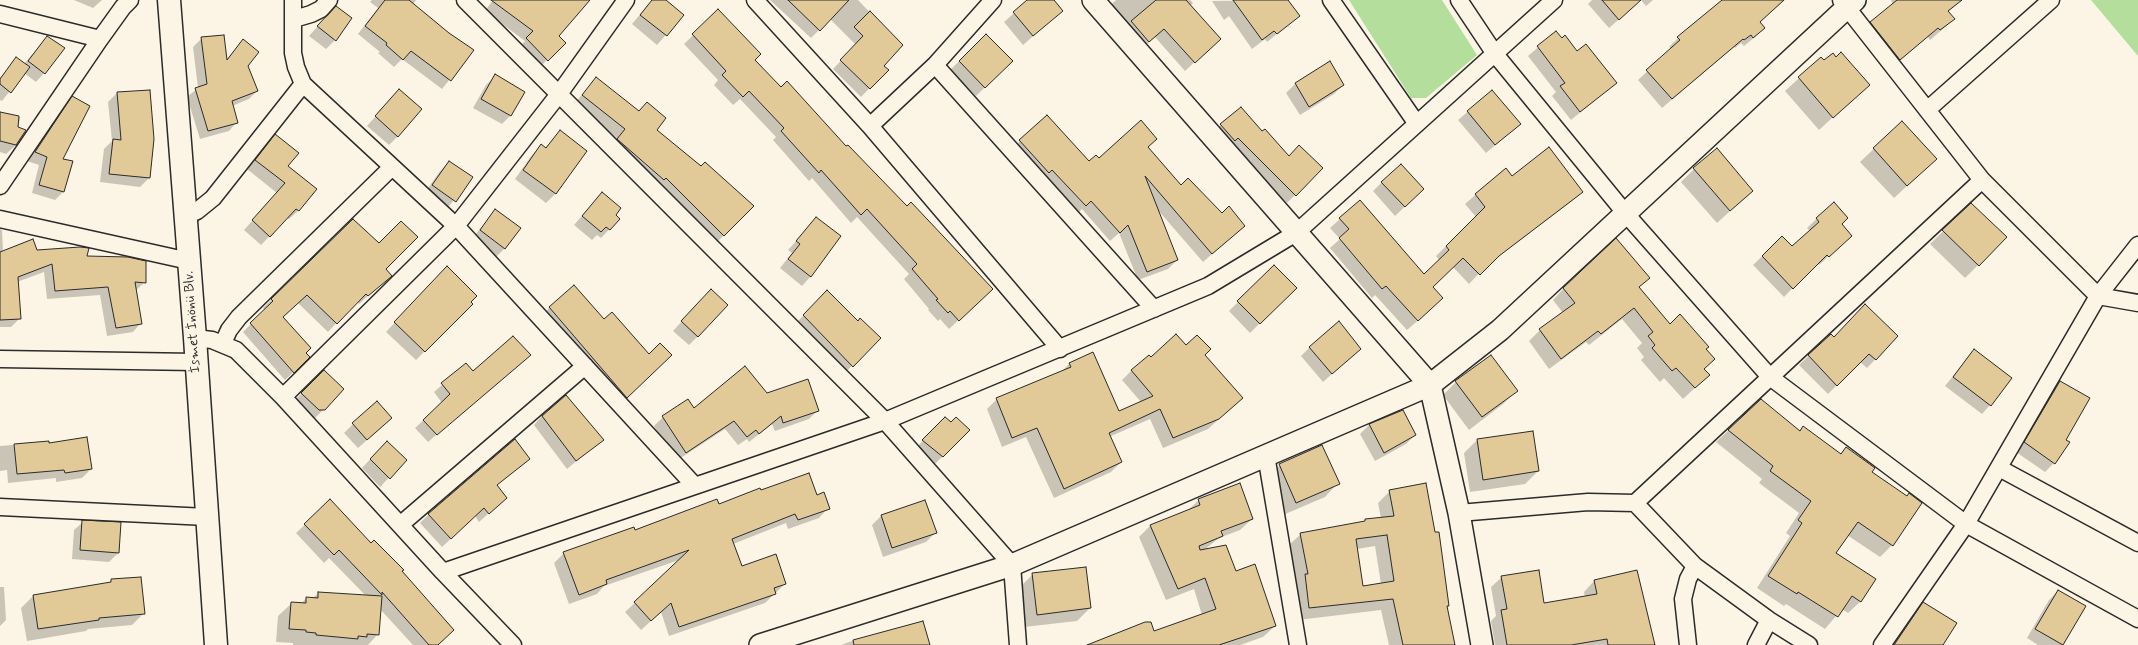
<!DOCTYPE html>
<html>
<head>
<meta charset="utf-8">
<style>
	body { margin:0 }
	canvas { display:block; background:#fcf5e5 }
</style>
</head>
<body>
<canvas width="2138" height="645"></canvas>
<script>
const c = document.querySelector('canvas').getContext('2d');
c.lineJoin = 'round';
function fill(path, color) {
  c.fillStyle = color;
  c.fill(path, 'evenodd');
}
function toPath(rows) {
  const path = new Path2D();
  for (const r of rows) {
    path.moveTo(r[0], r[1]);
    for (let i = 2; i < r.length; i += 2) path.lineTo(r[i], r[i + 1]);
  }
  return path;
}
function trace(path, color, width, dash) {
  c.strokeStyle = color;
  c.lineWidth = width;
  c.lineCap = dash ? 'butt' : 'round';
  c.setLineDash(dash || []);
  c.stroke(path);
}
function drawText(font, color, halo, rows, align = 'center') {
  c.font = font + ' Mynerve,sans-serif';
  c.lineWidth = 3;
  c.setLineDash([]);
  c.textBaseline = 'middle';
  c.strokeStyle = halo;
  c.fillStyle = color;
  for (const [text, x, y, turn = 0] of rows) {
    c.save();
    c.translate(x, y);
    c.rotate((+turn || 0) * Math.PI / 180);
    c.textAlign = isNaN(turn) ? turn : align;
    if (halo) c.strokeText(text, 0, 0);
    c.fillText(text, 0, 0);
    c.restore();
  }
}
fill(toPath([
	[1349,0,1442,0,1477,55,1426,98,1411,98],
	[2091,0,2138,0,2138,56]
]), '#b3de9b');
fill(toPath([
	[74,0,102,0,93,8],
	[372,0,416,0,413,5,448,33,473,50,442,89,402,59,394,67,378,53,380,52,358,34,378,8,370,2],
	[493,0,587,0,558,36,564,43,538,69,518,48,525,41,485,11],
	[652,0,665,0,683,15,657,45,632,24],
	[770,0,858,0,901,45,883,66,887,70,861,97,833,69,856,45,830,19,811,38],
	[1029,0,1052,0,1062,11,1023,45,1004,22],
	[1116,0,1190,0,1193,3,1190,6,1210,48,1185,71,1155,37,1139,51,1105,10],
	[1287,0,1299,16,1267,42,1265,39,1252,49,1229,16,1224,20,1212,1],
	[1592,0,1653,0,1646,6,1641,0,1609,28,1588,4],
	[1722,0,1785,0,1759,22,1764,28,1755,37,1744,46,1741,43,1735,48,1734,47,1662,108,1638,80,1671,49,1669,47,1678,38],
	[1891,0,1962,0,1948,12,1953,19,1943,29,1930,40,1928,37,1889,69,1861,33,1893,5],
	[718,11,754,60,982,298,949,329,940,319,938,321,928,310,929,309,904,279,909,274,857,217,851,223,812,178,809,181,773,140,776,137,740,99,733,105,714,85,718,80,684,44],
	[327,16,335,40,326,49,309,36],
	[1556,32,1577,53,1616,83,1571,120,1552,96,1556,92,1528,56],
	[986,35,1012,61,976,96,950,70],
	[47,37,44,73,36,82,24,73,2,101,0,100,0,78,16,59,24,64],
	[202,38,226,60,243,40,247,66,257,91,249,99,232,106,237,122,229,131,200,139,187,97,198,88,193,47],
	[1821,58,1824,62,1868,85,1819,130,1785,91],
	[1329,63,1343,85,1334,94,1300,115,1286,93,1295,84],
	[495,76,510,116,502,124,473,108,486,85],
	[596,78,639,112,655,130,753,206,715,244,609,148,617,138,574,104],
	[399,90,398,136,389,145,367,126],
	[1492,91,1520,124,1486,153,1458,120],
	[117,93,149,178,140,187,100,182,104,149,112,141,108,102],
	[73,98,62,159,63,192,55,200,32,193,39,165,27,161,64,106],
	[0,113,20,117,16,145,6,154,0,152],
	[1902,122,1922,172,1894,198,1860,162],
	[1221,125,1262,133,1289,157,1322,168,1287,203,1229,146,1213,133],
	[560,131,585,151,555,194,546,203,515,179,532,155,541,146,545,148],
	[275,136,287,167,315,189,298,211,289,219,287,218,261,245,244,230,277,193,247,169],
	[1020,141,1089,162,1147,147,1181,187,1222,214,1244,226,1203,262,1157,209,1177,260,1168,269,1138,280,1119,233,1110,241,1082,209,1077,214,1011,150],
	[449,162,471,178,446,210,424,194,440,171],
	[1505,169,1512,177,1582,192,1572,201,1487,265,1469,284,1453,267,1432,287,1432,308,1407,330,1375,295,1372,298,1330,248,1340,239,1330,228,1340,219,1424,276,1440,261,1436,256,1476,217,1465,204],
	[1694,169,1752,191,1717,223,1681,182],
	[1382,182,1414,198,1395,216,1373,191],
	[602,193,615,215,619,219,601,238,597,235,592,240,574,225],
	[1833,203,1841,224,1842,244,1819,265,1817,263,1784,297,1753,265,1782,237,1792,247,1810,231,1807,228],
	[1971,204,1978,265,1965,278,1930,244],
	[495,210,505,248,496,257,472,239],
	[353,220,390,276,359,304,357,301,328,332,298,303,282,318,309,357,285,380,243,332,265,310,263,308],
	[808,228,840,236,810,277,802,286,780,268,792,253,788,250],
	[0,229,2,230,3,252,36,251,86,257,145,282,135,291,141,323,133,332,107,336,100,295,47,299,44,272,17,282,20,318,11,327,0,327],
	[1274,266,1295,288,1250,333,1229,311],
	[438,276,472,304,416,360,386,332],
	[1564,288,1638,288,1669,325,1705,349,1714,359,1704,369,1697,386,1683,399,1664,378,1660,382,1641,360,1644,357,1637,348,1642,343,1622,319,1589,345,1586,342,1549,369,1529,341,1540,330,1563,313,1553,300],
	[827,292,858,323,879,338,843,375,794,325],
	[702,299,698,336,689,345,673,331],
	[550,307,604,320,649,355,662,363,618,405,542,316],
	[1831,335,1834,338,1897,337,1867,368,1860,362,1828,394,1799,365],
	[1186,347,1204,355,1242,398,1208,429,1163,448,1150,419,1109,437,1121,462,1111,472,1054,498,1026,437,1002,447,987,409,997,399,1061,372,1070,363,1118,413,1141,402,1122,380,1132,370],
	[1310,347,1351,357,1323,382,1301,356],
	[1974,350,1990,405,1982,414,1945,386],
	[529,355,428,442,415,428,442,403,434,392,466,364,473,372],
	[324,371,324,409,315,418,309,418,293,402],
	[1456,382,1516,391,1503,404,1469,430,1443,395],
	[2060,382,2065,440,2054,463,2045,472,2016,452,2051,391],
	[766,395,818,410,809,419,775,431,772,424,749,442,747,439,738,445,725,429,676,461,654,426,663,417,688,401,694,410],
	[1761,400,1799,431,1803,427,1840,454,1846,448,1871,473,1906,497,1909,494,1892,545,1880,557,1847,535,1835,554,1861,601,1848,613,1842,609,1825,629,1786,604,1784,606,1757,588,1790,536,1786,533,1799,513,1759,483,1762,479,1716,442],
	[1403,411,1415,435,1406,444,1375,461,1360,434,1369,425],
	[542,416,603,439,567,469,534,425],
	[945,418,951,423,969,430,933,466,914,450],
	[353,424,382,427,358,448,344,433],
	[1532,432,1538,471,1525,484,1470,492,1464,453,1477,440],
	[48,442,48,444,91,469,82,478,56,482,56,478,8,483,7,470,0,471,0,446],
	[378,451,406,460,380,487,362,468],
	[529,459,496,486,506,498,479,522,475,516,442,547,420,523,429,514],
	[1280,465,1338,483,1325,497,1283,515,1267,478],
	[1390,491,1448,606,1446,607,1454,645,1389,645,1381,610,1298,620,1294,587,1296,585,1289,545,1301,534,1381,518,1378,503],
	[1375,546,1381,584,1363,587,1357,549],
	[761,492,817,496,828,508,819,518,788,529,786,523,733,544,741,567,785,584,765,603,669,636,661,612,641,630,625,612,682,559,604,586,597,594,569,604,554,563,564,553],
	[1199,500,1252,519,1240,530,1219,538,1204,550,1235,572,1275,626,1263,637,1240,645,1101,645,1110,636,1145,623,1154,632,1202,615,1194,589,1166,600,1139,537,1151,525,1187,511],
	[330,501,371,544,401,571,437,645,413,645,380,609,378,634,368,645,293,645,293,643,276,642,278,616,292,603,301,604,306,598,312,599,318,593,366,596,329,558,324,563,296,533],
	[881,516,935,533,926,542,883,557,872,525],
	[83,522,118,553,109,562,72,559,74,530],
	[1637,572,1653,645,1495,645,1491,621,1496,616,1491,587,1502,577,1543,604,1585,597,1584,592,1594,581],
	[1033,574,1090,608,1077,621,1024,627,1020,587],
	[112,580,144,613,132,625,88,629,86,631,27,641,21,608,33,596,108,584],
	[0,587,4,587,6,620,0,626],
	[2058,591,2084,607,2062,645,2038,645,2027,638,2049,600],
	[1924,603,1942,645,1891,645,1910,616],
	[922,622,929,645,841,645,852,641]
]), '#0003');
const building = toPath([
	[385,0,409,0,449,33,474,50,451,81,411,51,403,60,386,45,387,43,365,26,385,0],
	[491,0,590,0,559,36,566,43,548,61,526,38,533,31,491,0],
	[652,0,666,0,684,15,667,36,640,15,652,0],
	[788,0,849,0,820,31,788,0],
	[1027,0,1054,0,1063,11,1033,36,1013,12,1027,0],
	[1156,0,1186,0,1221,39,1195,63,1164,29,1149,42,1131,21,1156,0],
	[1233,0,1288,0,1300,16,1277,34,1274,31,1262,40,1233,0],
	[1602,0,1641,0,1619,20,1602,0],
	[1722,0,1784,0,1760,22,1765,28,1753,38,1751,35,1744,40,1743,39,1672,99,1646,70,1680,40,1677,37,1722,0],
	[1897,0,1962,0,1948,11,1955,19,1940,30,1938,28,1900,60,1870,22,1897,0],
	[336,6,352,18,336,41,317,26,336,6],
	[718,9,761,54,755,60,781,87,787,81,846,146,848,145,907,206,911,202,993,289,959,321,950,311,948,313,936,300,938,299,912,269,917,264,867,209,861,215,821,170,819,173,781,131,784,128,749,91,743,97,722,75,726,71,692,34,718,9],
	[870,11,903,45,884,66,889,70,870,89,840,60,863,36,854,27,870,11],
	[1556,31,1562,38,1565,35,1577,51,1586,44,1617,83,1580,112,1560,86,1565,83,1537,46,1556,31],
	[986,34,1013,61,985,88,959,61,986,34],
	[224,35,227,60,243,39,259,52,248,66,258,91,232,101,238,123,208,131,195,88,207,84,201,37,224,35],
	[47,36,65,48,45,74,28,61,47,36],
	[1841,52,1870,85,1833,118,1798,77,1821,57,1824,60,1833,53,1836,57,1841,52],
	[16,57,30,67,11,93,0,84,0,79,16,57],
	[1330,61,1344,85,1309,107,1295,83,1330,61],
	[495,74,525,92,511,116,481,99,495,74],
	[596,77,639,111,647,102,666,118,657,130,701,166,705,162,754,206,724,236,666,178,664,180,617,139,625,129,582,95,596,77],
	[399,89,422,109,398,137,375,116,399,89],
	[150,90,154,139,150,178,109,174,113,139,121,140,117,92,150,90],
	[1492,90,1521,124,1495,145,1467,111,1492,90],
	[72,96,90,106,63,159,73,161,64,192,39,185,47,157,35,152,72,96],
	[1241,107,1262,131,1265,129,1289,156,1299,145,1323,168,1296,196,1238,138,1235,141,1220,124,1241,107],
	[0,112,19,116,18,127,26,130,16,145,0,141,0,112],
	[1047,115,1089,161,1096,155,1099,158,1141,120,1157,139,1148,147,1181,185,1188,178,1222,213,1229,206,1245,226,1212,254,1145,176,1178,260,1147,272,1128,225,1120,233,1091,201,1086,206,1052,170,1049,173,1019,140,1047,115],
	[1902,121,1937,159,1907,186,1873,148,1902,121],
	[560,130,587,151,556,194,523,170,541,144,546,148,560,130],
	[275,134,299,153,288,166,317,189,299,211,296,209,270,237,252,220,285,183,255,160,275,134],
	[1549,147,1583,192,1499,256,1480,275,1463,258,1433,287,1443,298,1418,321,1386,286,1382,289,1339,238,1349,229,1339,218,1360,200,1424,274,1449,250,1446,246,1485,207,1475,194,1506,168,1512,176,1549,147],
	[1717,148,1753,191,1730,211,1693,168,1717,148],
	[449,161,473,177,456,202,432,185,449,161],
	[1401,164,1424,189,1405,207,1381,182,1401,164],
	[602,192,621,208,616,215,620,219,610,230,606,227,601,232,582,216,602,192],
	[1834,202,1848,218,1842,224,1852,236,1829,257,1827,255,1793,289,1762,256,1782,236,1792,246,1819,222,1816,218,1834,202],
	[1971,203,2007,237,1979,266,1942,230,1971,203],
	[495,209,521,228,505,249,480,230,495,209],
	[816,217,841,236,811,277,788,259,800,244,796,241,816,217],
	[353,219,379,243,401,221,418,237,386,269,392,276,368,296,366,294,337,324,307,295,283,317,311,348,306,353,310,357,294,373,250,323,273,301,271,299,353,219],
	[1616,238,1650,278,1639,287,1670,324,1680,314,1709,347,1706,349,1715,359,1704,369,1710,375,1695,388,1676,368,1672,371,1652,348,1655,345,1648,336,1653,332,1634,308,1601,334,1598,331,1561,359,1539,329,1575,303,1563,288,1616,238],
	[33,239,37,250,80,247,89,248,87,256,128,257,146,261,146,283,135,282,142,324,116,328,108,287,55,291,52,264,18,277,21,319,0,320,0,252,33,239],
	[1274,265,1297,288,1260,324,1237,301,1274,265],
	[447,266,477,296,471,302,473,304,425,352,394,322,447,266],
	[574,285,604,319,612,312,649,354,660,343,672,355,627,398,549,307,574,285],
	[711,289,728,305,698,337,681,321,711,289],
	[827,290,858,321,860,318,881,338,853,367,803,315,827,290],
	[1865,304,1898,336,1876,360,1869,354,1837,386,1808,355,1831,334,1834,337,1865,304],
	[1339,321,1361,349,1332,374,1309,347,1339,321],
	[1176,334,1186,345,1197,335,1211,349,1205,355,1243,398,1219,419,1173,438,1160,409,1109,433,1122,462,1064,489,1037,428,1012,438,996,398,1071,367,1069,363,1093,352,1119,411,1153,396,1131,370,1149,355,1151,357,1176,334],
	[513,336,531,355,437,435,423,420,450,394,441,383,466,363,473,371,513,336],
	[1974,349,2012,378,1991,406,1953,377,1974,349],
	[1491,355,1518,391,1482,417,1455,381,1491,355],
	[745,366,767,393,808,379,819,411,783,423,781,416,759,434,756,430,747,437,734,421,686,453,662,416,688,399,694,408,745,366],
	[324,370,344,389,325,410,319,410,301,393,324,370],
	[2060,381,2090,398,2066,440,2070,442,2055,464,2024,442,2060,381],
	[566,395,604,440,576,461,542,416,566,395],
	[1761,399,1800,431,1803,426,1841,454,1846,447,1875,468,1872,472,1907,496,1909,493,1922,503,1893,546,1858,522,1836,553,1876,579,1861,602,1852,596,1838,617,1798,592,1797,594,1768,576,1802,523,1798,520,1811,501,1770,471,1773,466,1728,430,1761,399],
	[377,401,392,418,367,440,352,423,377,401],
	[1403,410,1416,435,1384,453,1369,424,1403,410],
	[945,417,951,422,956,417,970,430,943,457,922,440,945,417],
	[1533,431,1539,471,1483,480,1477,439,1533,431],
	[87,437,92,469,65,473,64,470,17,474,14,444,49,441,49,443,87,437],
	[515,439,530,459,497,485,507,498,489,514,484,508,451,539,428,514,515,439],
	[387,441,407,460,390,479,370,459,387,441],
	[1322,445,1340,484,1296,503,1279,464,1322,445],
	[809,473,817,495,824,492,830,509,798,520,795,514,732,539,742,566,776,554,786,584,774,588,776,594,679,627,671,603,651,621,634,602,689,550,606,580,607,584,579,595,563,552,634,527,635,530,717,499,719,504,760,488,761,490,809,473],
	[1240,483,1253,519,1221,531,1223,536,1199,546,1200,550,1226,545,1236,571,1255,564,1276,626,1219,645,1087,645,1145,622,1151,622,1154,631,1216,609,1205,578,1178,589,1150,525,1200,505,1198,499,1240,483],
	[1426,483,1435,532,1439,532,1449,606,1447,606,1455,645,1403,645,1393,599,1309,608,1305,574,1308,574,1300,533,1365,521,1365,519,1394,516,1389,490,1426,483],
	[1387,535,1394,581,1363,586,1356,539,1387,535],
	[330,499,371,543,374,540,404,570,402,571,454,630,438,645,429,645,382,592,382,595,339,550,334,555,304,524,330,499],
	[925,500,937,533,892,548,881,515,925,500],
	[82,520,121,522,119,553,80,550,82,520],
	[1086,567,1091,608,1037,615,1032,573,1086,567],
	[1539,570,1544,603,1597,594,1594,580,1637,570,1655,645,1608,645,1607,639,1571,645,1507,645,1501,610,1507,609,1501,576,1539,570],
	[141,577,145,614,99,618,99,620,38,629,33,595,111,582,111,579,141,577],
	[2058,590,2086,606,2063,645,2035,629,2058,590],
	[318,592,382,596,379,635,367,634,367,637,358,636,358,639,316,635,316,633,306,632,306,630,289,629,291,602,306,603,306,597,318,598,318,592],
	[1923,602,1957,623,1943,645,1894,645,1923,602],
	[923,621,930,645,854,645,853,640,923,621]
]);
fill(building, '#e1c998');
trace(building, '#2b2b2b', 1);
const minor = toPath([
	[293,0,293,53,296,67,303,84,456,226,694,485],
	[465,0,885,421,1012,565,1018,645],
	[755,0,870,126,1060,349],
	[1331,0,1417,124],
	[1459,0,1495,54,1626,214,1770,377,1966,524,2138,619],
	[1841,0,1982,180,2098,296,2138,303],
	[0,14,100,39],
	[294,19,311,14,321,9,329,0],
	[935,65,1154,309],
	[1927,110,2051,0],
	[870,126,935,65,993,0],
	[0,186,100,39,123,7,130,0],
	[186,216,197,211,213,198,303,84],
	[0,219,189,261],
	[195,338,212,340,236,350,283,397,443,572,513,645],
	[223,343,229,330,239,317,392,167],
	[0,359,196,362],
	[283,397,456,226,559,94,626,0],
	[1266,455,1298,645],
	[1999,468,2138,543],
	[1635,503,1982,180],
	[0,507,207,517],
	[1459,513,1588,502,1635,503,1695,566,1769,620,1809,645],
	[400,525,585,366],
	[443,572,885,421,1208,286,1296,233,1554,0],
	[1688,645,1683,599,1688,579,1695,566],
	[1756,645,1769,620],
	[1882,645,1966,524,2098,296,2138,245]
]);
const tertiary = toPath([
	[1093,0,1430,385,1459,513,1482,645],
	[760,645,1012,565,1430,385,1500,330,1855,0]
]);
const secondary = toPath([
	[169,0,195,338,216,645]
]);
trace(minor, '#2b2b2b', 19);
trace(tertiary, '#2b2b2b', 24);
trace(secondary, '#2b2b2b', 25);
trace(minor, '#fcf5e5', 16);
trace(tertiary, '#fcf5e5', 21);
trace(secondary, '#fcf5e5', 22);
drawText('14px', '#2b2b2b', '#fcf5e5', [
	["İsmet İnönü Blv.",193,322,-94]
]);
</script>
</body>
</html>
